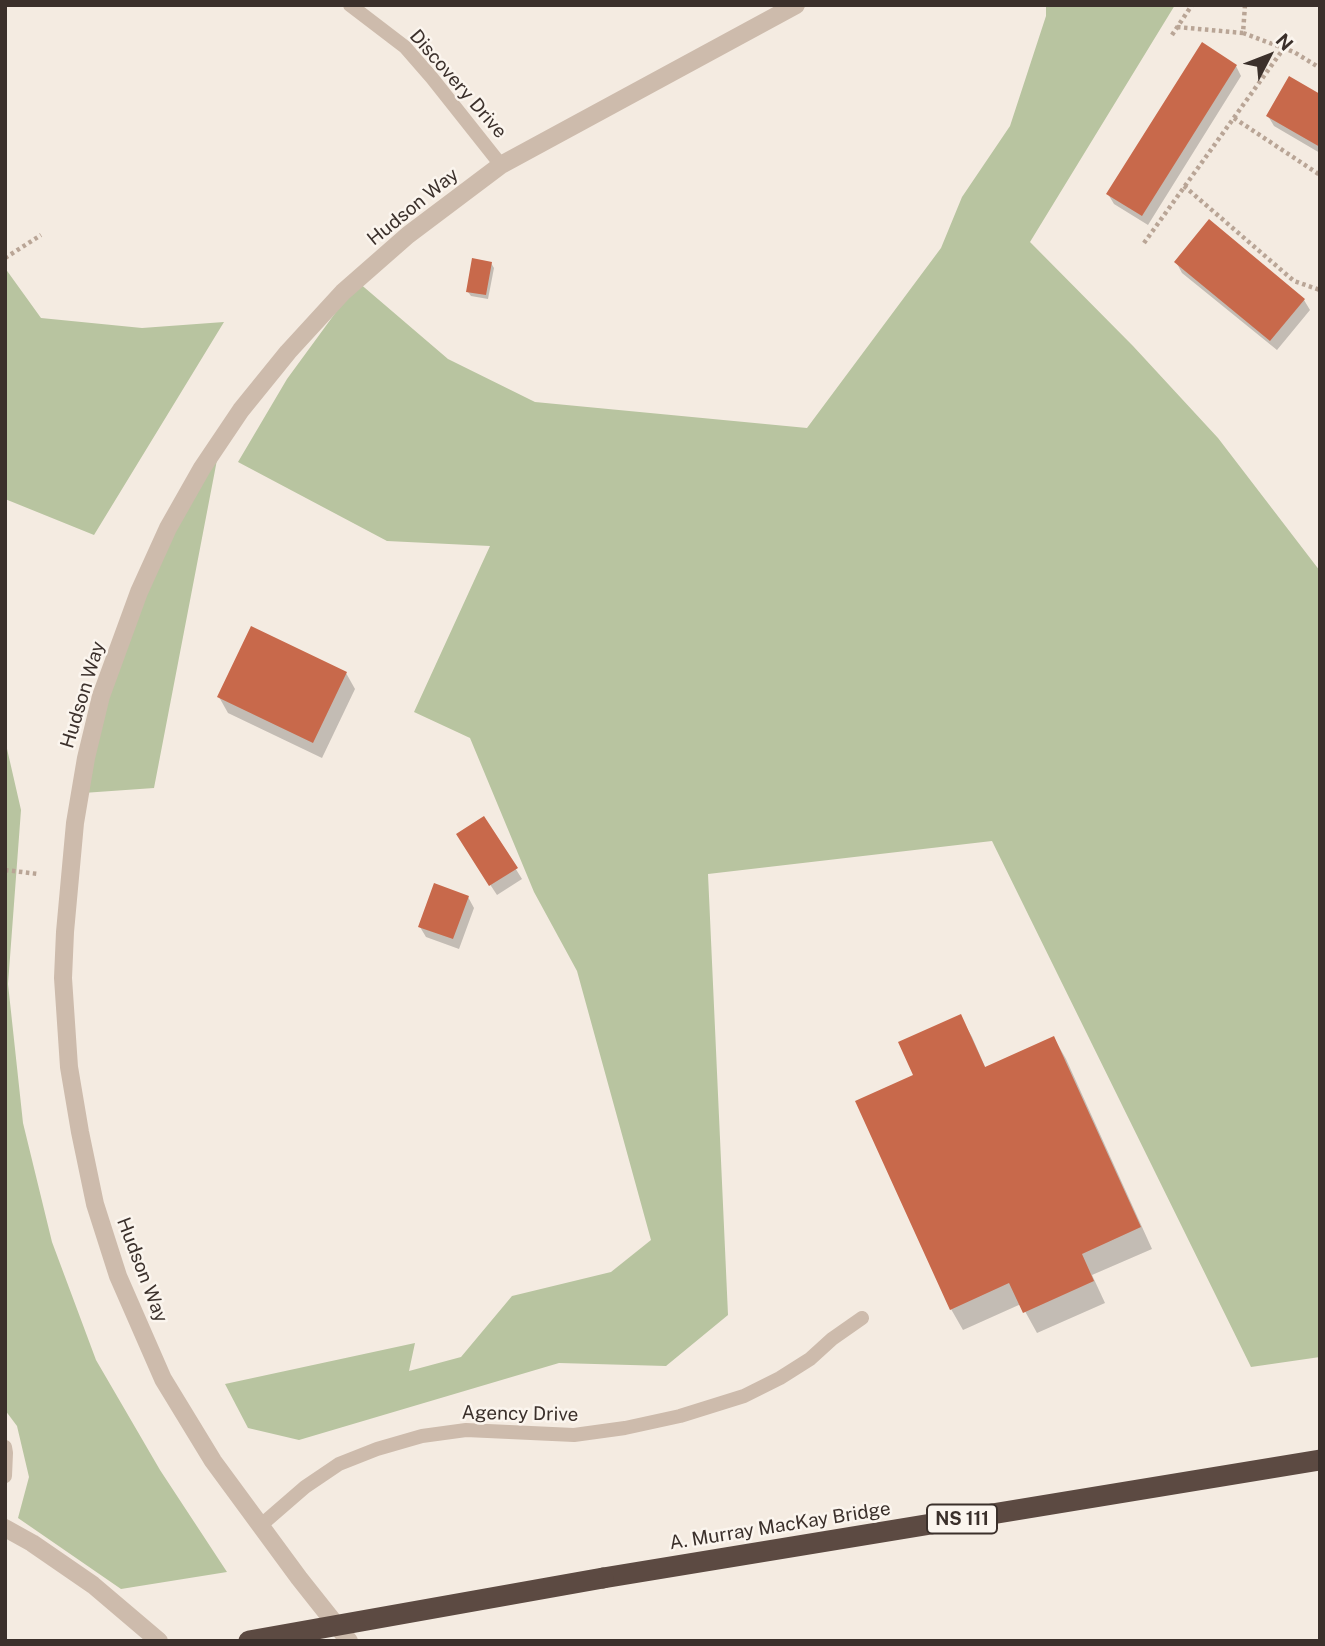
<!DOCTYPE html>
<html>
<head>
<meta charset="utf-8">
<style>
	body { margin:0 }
	#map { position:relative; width:1325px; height:1646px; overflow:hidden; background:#f4ebe1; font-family:"Public Sans",sans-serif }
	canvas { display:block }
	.frame { position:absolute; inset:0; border:7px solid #3b302b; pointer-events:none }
	.north { position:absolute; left:1234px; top:21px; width:70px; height:70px; -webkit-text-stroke:5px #fbf5ee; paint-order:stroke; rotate:48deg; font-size:19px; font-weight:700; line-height:28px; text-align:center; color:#3b302b }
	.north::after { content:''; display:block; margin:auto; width:24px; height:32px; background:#3b302b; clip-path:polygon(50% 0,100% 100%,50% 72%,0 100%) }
</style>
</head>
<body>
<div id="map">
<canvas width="1325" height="1646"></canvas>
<div class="frame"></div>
<div class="north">N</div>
</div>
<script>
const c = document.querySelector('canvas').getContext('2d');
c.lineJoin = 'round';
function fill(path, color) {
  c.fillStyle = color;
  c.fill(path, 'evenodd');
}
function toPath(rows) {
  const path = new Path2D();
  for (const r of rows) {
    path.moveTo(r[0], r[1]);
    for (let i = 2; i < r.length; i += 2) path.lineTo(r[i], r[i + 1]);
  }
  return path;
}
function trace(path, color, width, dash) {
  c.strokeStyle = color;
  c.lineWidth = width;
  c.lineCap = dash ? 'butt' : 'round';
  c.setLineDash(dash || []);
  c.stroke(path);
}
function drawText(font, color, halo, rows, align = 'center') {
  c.font = font + ' "Public Sans",sans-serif';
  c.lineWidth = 5;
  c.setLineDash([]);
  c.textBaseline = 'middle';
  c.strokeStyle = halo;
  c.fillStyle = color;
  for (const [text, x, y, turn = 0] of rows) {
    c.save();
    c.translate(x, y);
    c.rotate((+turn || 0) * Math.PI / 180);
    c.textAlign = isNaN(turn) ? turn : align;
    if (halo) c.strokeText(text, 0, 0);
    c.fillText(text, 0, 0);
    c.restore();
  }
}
fill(toPath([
	[1046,5,1175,5,1030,242,1133,346,1218,438,1320,571,1320,1357,1251,1367,992,841,708,874,728,1315,666,1366,559,1363,299,1440,248,1428,225,1384,415,1343,409,1371,461,1357,512,1296,611,1272,651,1240,577,971,534,892,470,738,414,712,490,546,387,541,238,462,287,379,358,282,448,359,535,402,807,428,941,248,962,197,1010,126,1046,16],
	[5,268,41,318,142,328,224,322,94,535,5,499],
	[221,439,154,788,83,793,101,700,157,559],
	[5,740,21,810,8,984,23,1123,52,1242,96,1360,160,1470,227,1572,121,1589,18,1518,29,1477,17,1426,5,1410]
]), '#b8c4a0');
fill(toPath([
	[1236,66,1241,76,1148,225,1114,204,1108,194],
	[1320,96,1320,153,1274,126,1268,116],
	[1176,262,1304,300,1310,310,1277,350,1182,273],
	[491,263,494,268,488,299,471,296,468,292],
	[346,673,355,689,322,758,228,713,219,697],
	[484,818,522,879,497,895,464,845],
	[468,897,474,908,459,949,426,937,420,927],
	[960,1016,972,1037,986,1069,1054,1038,1066,1059,1152,1249,1092,1275,1105,1303,1037,1333,1021,1304,963,1330,951,1309,915,1076]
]), '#0003');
fill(toPath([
	[1202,42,1237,65,1142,216,1106,194],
	[1289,76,1320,94,1320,147,1266,116],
	[1209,219,1305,299,1270,341,1174,262],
	[472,258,492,262,486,295,466,292],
	[251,626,347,672,313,743,217,697],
	[484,816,518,868,489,886,456,834],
	[434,883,469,896,453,939,418,927],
	[961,1014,985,1067,1054,1036,1141,1227,1082,1254,1094,1281,1023,1313,1009,1283,950,1310,855,1101,913,1075,898,1042]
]), '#c8694b');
trace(toPath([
	[1177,27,1243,33,1245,5],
	[1243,33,1294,52,1320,68],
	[1172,35,1192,5],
	[1234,118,1320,175],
	[1184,186,1294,281,1320,290],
	[1144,243,1284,48],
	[5,258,41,235],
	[5,870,38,874]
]), '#b9a596', 4.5, [3.5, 3.5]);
trace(toPath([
	[350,5,405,47,432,78,501,165],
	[5,1447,6,1453,5,1476],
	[260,1526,305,1487,339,1464,377,1449,422,1436,466,1430,574,1435,625,1428,680,1416,744,1396,780,1378,810,1359,832,1339,862,1318]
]), '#cdbbac', 14);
trace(toPath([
	[5,1528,32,1543,93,1585,159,1641],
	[349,1641,299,1578,213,1461,163,1379,118,1276,95,1204,80,1132,69,1067,63,978,65,932,75,823,86,758,101,696,139,592,168,528,202,468,241,410,288,352,343,292,408,235,501,165,796,5]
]), '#cdbbac', 18);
trace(toPath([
	[603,1578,1320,1460]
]), '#5c4a42', 21);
trace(toPath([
	[249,1641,603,1578]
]), '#5c4a42', 21);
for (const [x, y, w] of [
	[962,1519,70]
]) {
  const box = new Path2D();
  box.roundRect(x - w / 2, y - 14.5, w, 29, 5);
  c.fillStyle = '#fbf5ee';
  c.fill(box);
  trace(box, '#3b302b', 2);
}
drawText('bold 18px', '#3b302b', null, [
	["NS 111",962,1519]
]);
drawText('19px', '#3b302b', '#fbf5ee', [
	["Discovery Drive",458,84,49],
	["Hudson Way",413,207,-39],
	["Hudson Way",83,695,-73],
	["Hudson Way",142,1270,69],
	["Agency Drive",520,1414,1],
	["A. Murray MacKay Bridge",780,1526,-9]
]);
</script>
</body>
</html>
